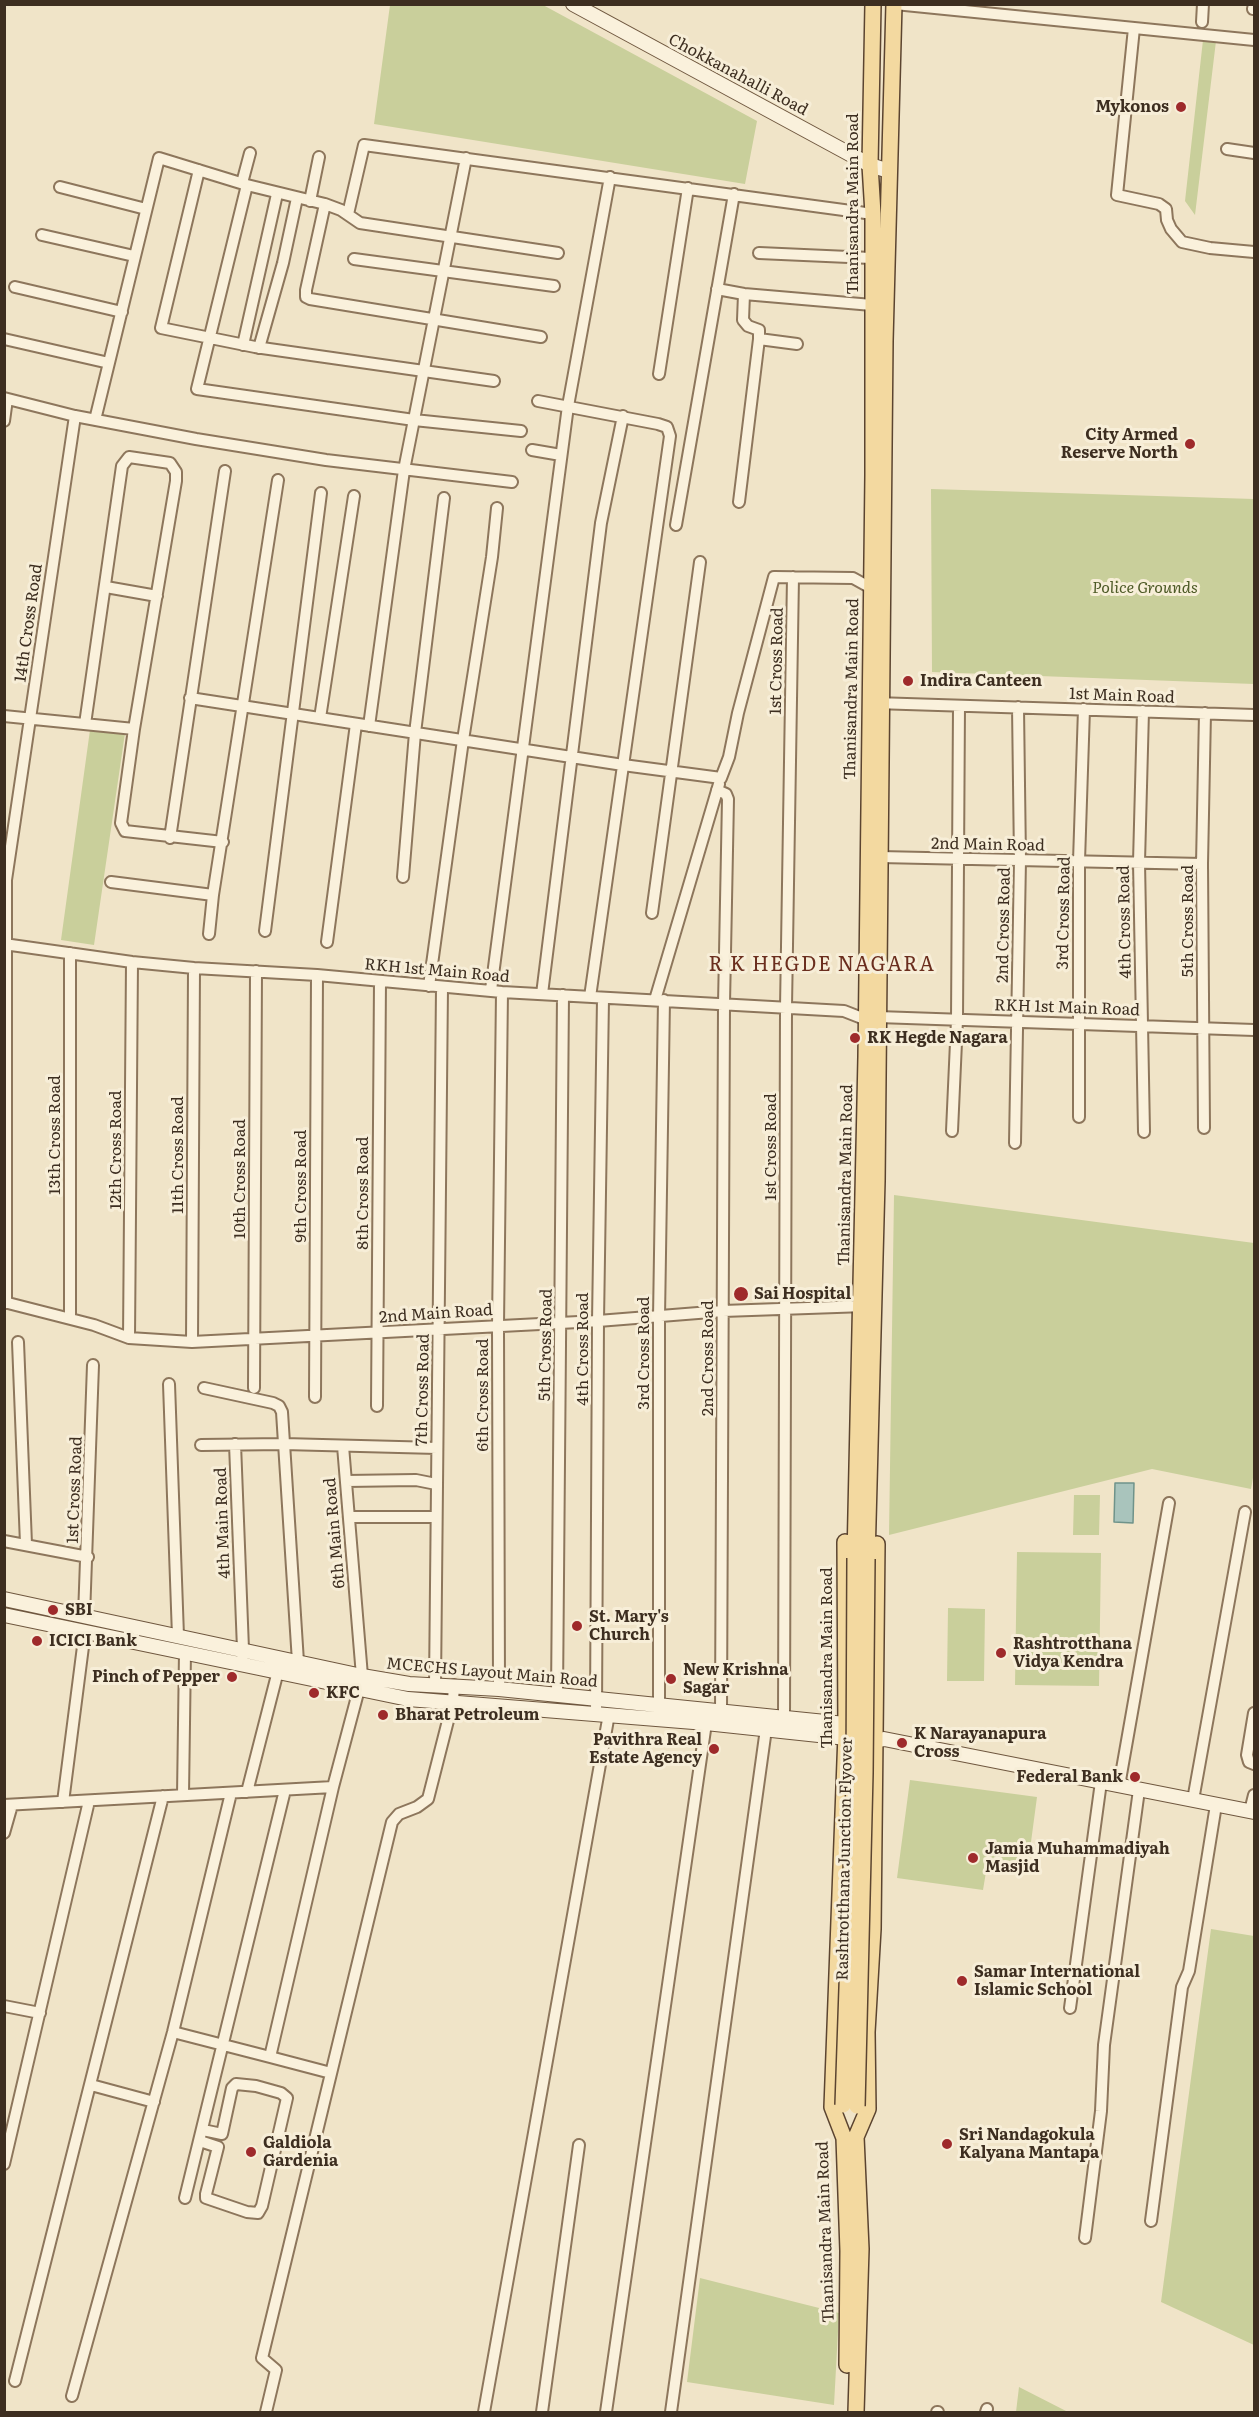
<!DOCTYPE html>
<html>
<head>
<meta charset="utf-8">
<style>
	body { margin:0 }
	#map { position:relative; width:1259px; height:2417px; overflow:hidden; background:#f0e4c8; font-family:Literata,serif }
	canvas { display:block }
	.frame { position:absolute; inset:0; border:6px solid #3d2e20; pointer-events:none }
</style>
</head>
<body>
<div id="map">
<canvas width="1259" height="2417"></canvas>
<div class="frame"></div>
</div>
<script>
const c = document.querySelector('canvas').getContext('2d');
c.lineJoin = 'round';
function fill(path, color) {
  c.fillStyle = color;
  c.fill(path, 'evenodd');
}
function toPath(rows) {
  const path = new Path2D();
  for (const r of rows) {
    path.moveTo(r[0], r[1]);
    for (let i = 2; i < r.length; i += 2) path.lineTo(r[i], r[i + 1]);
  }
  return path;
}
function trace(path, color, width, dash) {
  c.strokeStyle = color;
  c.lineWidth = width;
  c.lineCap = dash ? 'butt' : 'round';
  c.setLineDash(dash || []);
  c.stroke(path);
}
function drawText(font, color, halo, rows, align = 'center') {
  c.font = font + ' Literata,serif';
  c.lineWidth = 6;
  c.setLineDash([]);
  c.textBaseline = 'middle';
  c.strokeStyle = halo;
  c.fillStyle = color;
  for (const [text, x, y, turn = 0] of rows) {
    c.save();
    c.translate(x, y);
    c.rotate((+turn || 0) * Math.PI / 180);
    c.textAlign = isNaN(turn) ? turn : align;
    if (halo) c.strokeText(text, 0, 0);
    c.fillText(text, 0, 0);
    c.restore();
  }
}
fill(toPath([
	[390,5,543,5,757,121,745,184,374,124],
	[1203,40,1216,41,1195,215,1185,201],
	[931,489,1254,499,1254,684,932,672],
	[90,730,125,733,94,945,61,940],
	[894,1195,1254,1243,1254,1472,1251,1489,1152,1469,889,1535],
	[1074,1495,1100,1495,1099,1535,1073,1535],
	[1017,1552,1101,1553,1099,1686,1015,1685],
	[948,1608,985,1609,984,1681,947,1681],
	[910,1780,1037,1797,1027,1872,987,1866,983,1890,897,1878],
	[1211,1929,1254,1936,1254,2345,1161,2302],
	[700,2278,839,2313,834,2405,687,2382],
	[1019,2387,1068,2412,1016,2412]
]), '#c9cf9b');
const water = toPath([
	[1115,1483,1134,1483,1133,1523,1114,1522,1115,1483]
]);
fill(water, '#a9c4bc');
trace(water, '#6f938a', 1.5);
const street = toPath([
	[895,4,1254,40],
	[1253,9,1254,4],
	[1202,22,1203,4],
	[1134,28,1117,195,1159,204,1166,209,1167,220,1171,229,1182,242,1210,248,1254,252],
	[1227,149,1254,153],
	[199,170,161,328,255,347,494,381],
	[242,183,250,153],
	[247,185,325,204,341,210,360,223,558,253],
	[60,187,146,209],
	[310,201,319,157],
	[325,204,306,290,306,297,310,299,541,337],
	[348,214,364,145,873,214],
	[42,235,134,256],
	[759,253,871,258],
	[354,259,554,286],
	[15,287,122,312],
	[717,289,744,294,872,305],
	[744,294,743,320,748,326,759,330,759,339],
	[4,339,109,363],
	[243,345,277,194],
	[259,348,283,263,297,198],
	[659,374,688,188],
	[4,398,75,416,196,439,326,460,512,482],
	[538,401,658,424,667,427,670,436,590,997],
	[95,420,159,158,247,185,197,389,414,420,521,431],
	[4,421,7,399],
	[532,450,561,455],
	[739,502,759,339,797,344],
	[676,525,734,194],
	[106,587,157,596],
	[190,698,623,765,721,778,729,757,738,713,774,577,853,578,871,588],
	[875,703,1254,715],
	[1143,711,1139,862,1144,1132],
	[4,716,134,729],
	[320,718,354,496],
	[85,724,122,466,129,457,170,463,176,472,176,481,134,729,121,823,125,831,223,842],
	[369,726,404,470,466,158],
	[717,790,726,794,728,799,724,1004,721,1712],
	[170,838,225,471],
	[880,857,1202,864],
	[403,877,415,733,444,498],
	[111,882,213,895,278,480],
	[652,913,700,562],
	[265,931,321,493],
	[209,934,213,895],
	[327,942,356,724],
	[4,944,132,962,194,968,317,975,502,992,844,1011,867,1020],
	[429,986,463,740,492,557,497,508],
	[491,990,568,406,610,177],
	[542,994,601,523,623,416],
	[655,1000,719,784],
	[878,1017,1254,1030],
	[1079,1117,1079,861,1084,709],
	[1204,1128,1202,864,1205,713],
	[952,1131,957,1020,959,706],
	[1015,1143,1020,860,1018,707],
	[4,1302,94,1325,129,1338,192,1342,598,1321,723,1311,865,1306],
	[6,1303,6,880,75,416],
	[70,1318,70,953],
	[129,1338,132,962],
	[18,1342,26,1544],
	[192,1342,194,968],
	[169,1384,178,1636],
	[204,1388,273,1403,279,1406,282,1412,298,1662],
	[254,1388,256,971],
	[315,1397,317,975],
	[377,1406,380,981],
	[235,1444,243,1649,242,1663],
	[201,1445,284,1444,437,1448],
	[343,1446,362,1676],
	[346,1481,416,1480,436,1484],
	[350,1517,436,1517],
	[4,1541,88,1557],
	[84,1616,93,1365],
	[435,1685,442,988],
	[499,1689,498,1325,502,992],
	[557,1695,563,995],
	[659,1705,659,1317,664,1000],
	[596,1713,598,1321,603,999],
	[1254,1713,1247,1755,1249,1762,1254,1764],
	[784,1718,786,1007,793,577],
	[1119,1786,1169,1503],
	[247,1792,278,1671],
	[183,1795,185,1652],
	[1193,1800,1245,1512],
	[63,1802,85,1631],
	[4,1805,333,1787],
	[1250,1811,1254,1795],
	[4,1833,12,1805],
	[4,2006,40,2013],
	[1070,2008,1101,1782],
	[173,2032,270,2057],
	[331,2073,270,2057,333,1787,359,1689],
	[91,2085,154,2102],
	[200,2141,218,2147,206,2194,206,2198,247,2212,258,2213,262,2206,287,2098,281,2093,256,2086,236,2084,232,2088,222,2134,203,2130],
	[4,2164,89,1801],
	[185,2198,285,1790],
	[1151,2221,1182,1987,1189,1971,1216,1805],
	[1085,2238,1101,2111,1104,2045,1139,1790],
	[15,2381,163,1796],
	[72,2396,173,2032,231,1793],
	[266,2412,276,2370,262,2358,392,1822,399,1814,417,1807,428,1799,453,1701,454,1685],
	[484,2412,609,1714],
	[542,2412,579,2145],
	[606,2412,706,1723],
	[671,2412,766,1729],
	[937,2412,938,2412],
	[986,2412,987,2409]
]);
const secondary = toPath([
	[573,4,870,165,889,171],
	[4,1599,362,1676,409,1684,499,1689,855,1725],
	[4,1615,408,1699,706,1723,875,1741,884,1739,1254,1812]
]);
const primary = toPath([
	[845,1542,846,1734,832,2107,844,2138,848,2251,847,2365],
	[855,1558,866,1057,873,475,873,214,870,165,873,4],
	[867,1559,877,1181,885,341,894,4],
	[856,2412,861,2249,856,2137,868,2109,867,2032,873,1929,877,1544]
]);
trace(street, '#8d765c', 14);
trace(secondary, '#6f573f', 16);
trace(primary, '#5b4430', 18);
trace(street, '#faf1dc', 10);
trace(secondary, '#faf1dc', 14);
trace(primary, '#f3d9a0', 15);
const primaryBridge = toPath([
	[843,2105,854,1784,855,1558],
	[857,2106,865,1773,867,1559]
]);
trace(primaryBridge, '#5b4430', 18, []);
trace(primaryBridge, '#f3d9a0', 15);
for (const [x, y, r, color] of [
	[1181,107,6,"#9e2a2b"],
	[1190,444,6,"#9e2a2b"],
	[908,681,6,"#9e2a2b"],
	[855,1038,6,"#9e2a2b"],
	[741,1294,8,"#9e2a2b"],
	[53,1610,6,"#9e2a2b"],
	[577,1626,6,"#9e2a2b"],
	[37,1641,6,"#9e2a2b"],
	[1001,1653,6,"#9e2a2b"],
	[232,1677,6,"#9e2a2b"],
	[671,1679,6,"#9e2a2b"],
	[314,1693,6,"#9e2a2b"],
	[383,1715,6,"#9e2a2b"],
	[902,1743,6,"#9e2a2b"],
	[714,1749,6,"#9e2a2b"],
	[1135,1777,6,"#9e2a2b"],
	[973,1858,6,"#9e2a2b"],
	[962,1981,6,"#9e2a2b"],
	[947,2144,6,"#9e2a2b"],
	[251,2152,6,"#9e2a2b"]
]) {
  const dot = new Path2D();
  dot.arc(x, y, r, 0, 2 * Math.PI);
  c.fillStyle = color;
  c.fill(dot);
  trace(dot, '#f7eed8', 2);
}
drawText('16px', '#3d2e20', '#f7eed8', [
	["Chokkanahalli Road",738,75,28],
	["Thanisandra Main Road",853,204,-90],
	["14th Cross Road",29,623,-82],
	["1st Cross Road",777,661,-89],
	["Thanisandra Main Road",852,689,-89],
	["1st Main Road",1122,696,2],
	["2nd Main Road",988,845,1],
	["3rd Cross Road",1064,913,-89],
	["5th Cross Road",1188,921,-90],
	["4th Cross Road",1125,922,-91],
	["2nd Cross Road",1004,925,-89],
	["RKH 1st Main Road",437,971,5],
	["RKH 1st Main Road",1067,1008,2],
	["13th Cross Road",55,1135,-90],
	["1st Cross Road",771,1147,-90],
	["12th Cross Road",116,1150,-90],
	["11th Cross Road",178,1155,-90],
	["Thanisandra Main Road",846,1175,-89],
	["10th Cross Road",240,1179,-90],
	["9th Cross Road",301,1186,-90],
	["8th Cross Road",363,1193,-90],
	["2nd Main Road",436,1314,-4],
	["5th Cross Road",546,1345,-89],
	["4th Cross Road",583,1349,-90],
	["3rd Cross Road",644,1353,-90],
	["2nd Cross Road",708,1358,-90],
	["7th Cross Road",423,1390,-89],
	["6th Cross Road",483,1395,-90],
	["1st Cross Road",75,1490,-88],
	["4th Main Road",223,1523,-92],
	["6th Main Road",335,1533,-95],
	["Thanisandra Main Road",827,1658,-90],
	["MCECHS Layout Main Road",492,1673,5],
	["Rashtrotthana Junction Flyover",845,1859,-89],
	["Thanisandra Main Road",826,2232,-92]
]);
drawText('bold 16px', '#3d2e20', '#f7eed8', [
	["Mykonos",1169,107,"right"],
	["City Armed",1178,435,"right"],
	["Reserve North",1178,453,"right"],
	["Indira Canteen",920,681],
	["RK Hegde Nagara",867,1038],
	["Sai Hospital",754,1294],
	["SBI",65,1610],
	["St. Mary's",589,1617],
	["Church",589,1635],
	["ICICI Bank",49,1641],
	["Rashtrotthana",1013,1644],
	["Vidya Kendra",1013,1662],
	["New Krishna",683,1670],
	["Sagar",683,1688],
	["Pinch of Pepper",220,1677,"right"],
	["KFC",326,1693],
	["Bharat Petroleum",395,1715],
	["K Narayanapura",914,1734],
	["Cross",914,1752],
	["Pavithra Real",702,1740,"right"],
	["Estate Agency",702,1758,"right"],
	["Federal Bank",1123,1777,"right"],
	["Jamia Muhammadiyah",985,1849],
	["Masjid",985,1867],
	["Samar International",974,1972],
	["Islamic School",974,1990],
	["Sri Nandagokula",959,2135],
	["Kalyana Mantapa",959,2153],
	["Galdiola",263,2143],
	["Gardenia",263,2161]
], 'left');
drawText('italic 16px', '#4d5a26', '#f7eed8', [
	["Police Grounds",1145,588]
]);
c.letterSpacing = '1.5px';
drawText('20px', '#6b2e1e', '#f7eed8', [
	["R K HEGDE NAGARA",822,965]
]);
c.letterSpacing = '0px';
</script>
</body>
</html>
